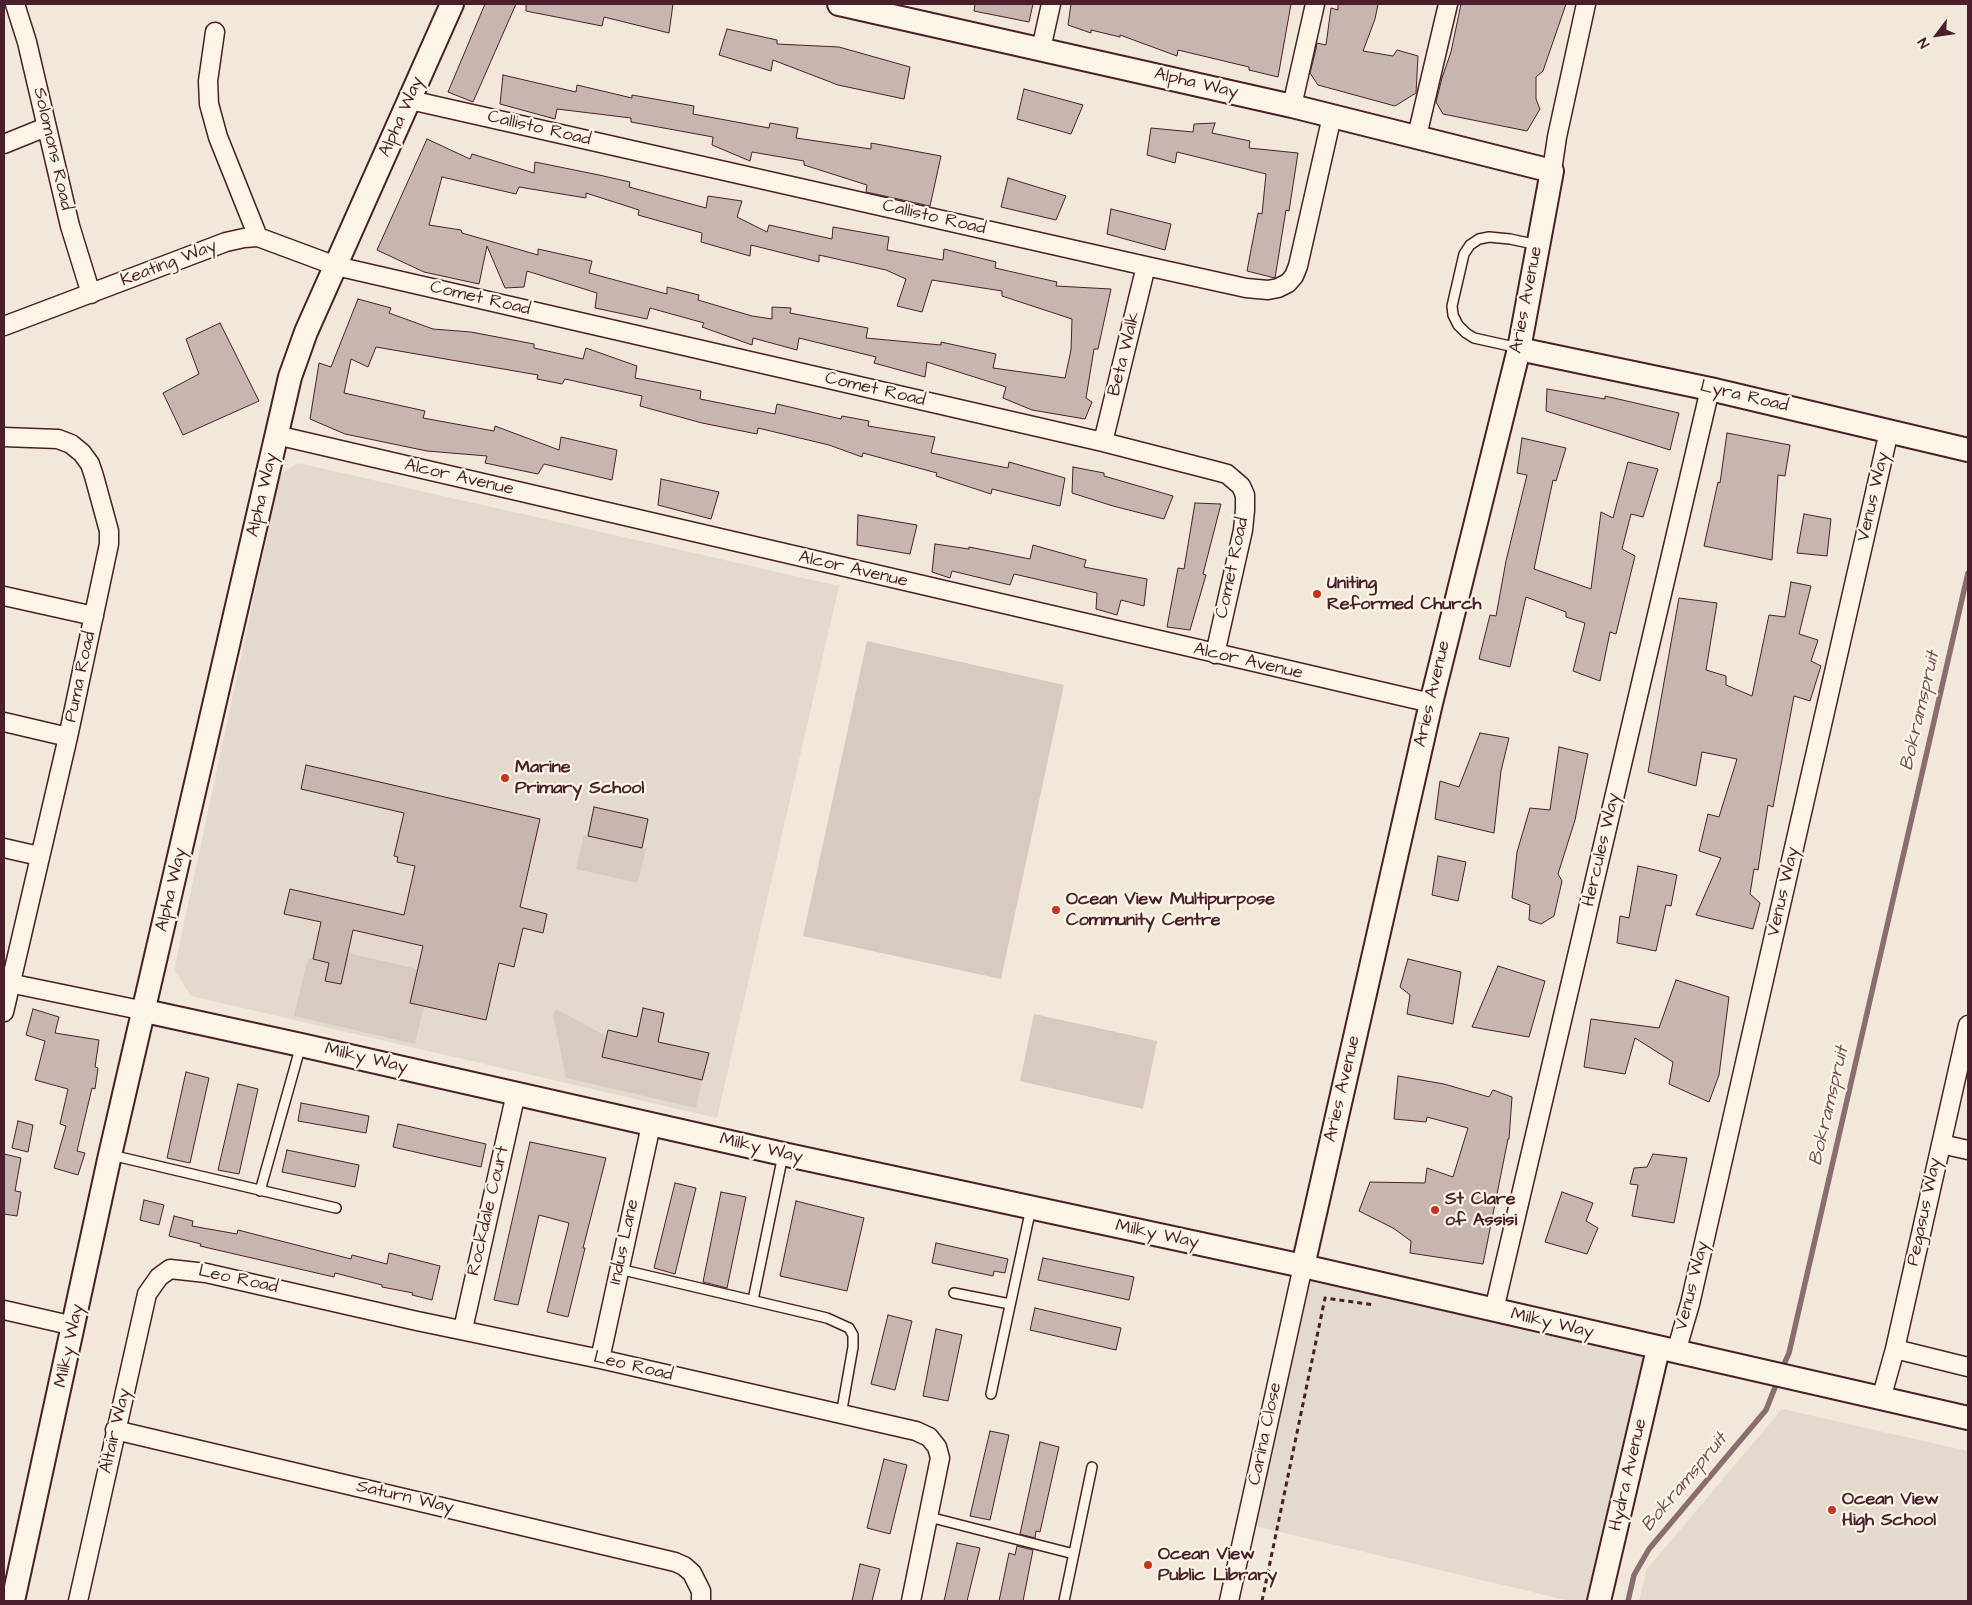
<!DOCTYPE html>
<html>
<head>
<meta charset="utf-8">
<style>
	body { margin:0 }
	#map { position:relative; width:1972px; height:1605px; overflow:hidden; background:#f1e8da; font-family:"Architects Daughter",sans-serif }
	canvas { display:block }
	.frame { position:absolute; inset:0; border:5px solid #4a1f2b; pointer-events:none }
	.north { position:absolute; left:1912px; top:10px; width:50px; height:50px; -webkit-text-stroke:4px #fcf5e5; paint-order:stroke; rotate:239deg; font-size:14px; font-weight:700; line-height:20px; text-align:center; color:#4a1f2b }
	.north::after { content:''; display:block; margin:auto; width:18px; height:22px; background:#4a1f2b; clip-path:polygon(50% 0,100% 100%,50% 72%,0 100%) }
</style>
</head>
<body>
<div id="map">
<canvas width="1972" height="1605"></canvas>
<div class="frame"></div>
<div class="north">N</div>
</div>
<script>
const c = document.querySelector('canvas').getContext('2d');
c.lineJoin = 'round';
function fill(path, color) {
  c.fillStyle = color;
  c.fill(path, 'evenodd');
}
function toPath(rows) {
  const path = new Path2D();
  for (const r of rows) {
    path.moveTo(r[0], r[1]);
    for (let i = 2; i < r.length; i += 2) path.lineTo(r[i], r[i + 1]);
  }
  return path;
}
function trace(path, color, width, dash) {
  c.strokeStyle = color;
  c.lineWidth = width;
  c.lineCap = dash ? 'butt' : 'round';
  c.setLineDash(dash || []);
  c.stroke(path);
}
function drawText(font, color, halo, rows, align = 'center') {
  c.font = font + ' "Architects Daughter",sans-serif';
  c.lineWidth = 4.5;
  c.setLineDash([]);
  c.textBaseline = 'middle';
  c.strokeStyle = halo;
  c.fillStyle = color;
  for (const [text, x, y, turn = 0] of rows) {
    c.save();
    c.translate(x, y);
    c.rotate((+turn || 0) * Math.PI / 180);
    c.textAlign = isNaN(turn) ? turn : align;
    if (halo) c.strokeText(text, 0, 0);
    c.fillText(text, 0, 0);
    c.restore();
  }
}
fill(toPath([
	[298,463,839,586,717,1118,191,996,174,970,280,475],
	[1303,1266,1658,1349,1599,1601,1570,1601,1247,1524],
	[1782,1409,1968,1451,1968,1601,1639,1601,1647,1569]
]), '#e4d9cd');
fill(toPath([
	[867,641,1064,685,1001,979,803,936],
	[584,835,646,849,638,881,633,882,576,869],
	[348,953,417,969,410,1002,424,1006,415,1044,294,1016,308,958,329,963,325,981,341,984],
	[556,1009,606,1036,602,1057,702,1080,696,1108,566,1078,553,1014],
	[1034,1014,1157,1041,1143,1109,1020,1081]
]), '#d8cac0');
trace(toPath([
	[1781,1371,1789,1353,1968,573],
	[1628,1601,1634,1575,1649,1549,1766,1410,1778,1380]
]), '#8b6d6f', 5.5);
const building = toPath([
	[485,4,516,4,473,102,448,92,485,4],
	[526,4,673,4,669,33,604,17,602,26,526,11,526,4],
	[975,4,1033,4,1029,22,974,11,975,4],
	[1071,4,1291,4,1278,77,1249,70,1249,67,1178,50,1177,56,1120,35,1120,37,1091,30,1091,33,1068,25,1071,4],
	[1338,4,1378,4,1375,19,1363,51,1393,56,1397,50,1418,56,1416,93,1395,106,1318,85,1310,73,1316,49,1317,43,1326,45,1331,8,1338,10,1338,4],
	[1461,4,1566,4,1543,71,1536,77,1536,99,1540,109,1527,131,1443,114,1436,102,1442,78,1451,52,1461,4],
	[727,29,777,40,777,44,839,47,910,67,904,99,838,85,773,60,771,71,719,55,727,29],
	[503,75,576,92,577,85,632,98,632,95,694,106,693,114,769,128,770,123,798,128,796,138,871,149,871,143,941,156,930,206,866,192,867,185,804,165,804,161,752,152,750,161,712,145,713,137,631,122,631,118,557,109,555,119,500,104,503,75],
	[1024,89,1083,105,1071,134,1017,119,1024,89],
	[1215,123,1212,133,1250,141,1249,148,1298,153,1289,211,1286,210,1275,278,1247,271,1258,213,1262,214,1266,174,1177,152,1175,163,1147,155,1151,128,1193,132,1194,124,1215,123],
	[427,139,470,159,472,154,534,173,535,162,599,175,630,182,629,187,706,208,708,196,742,201,737,217,767,232,769,225,832,239,833,227,889,237,887,250,943,260,944,249,996,262,995,268,1057,282,1056,286,1111,289,1098,349,1094,349,1086,398,1092,402,1085,419,1032,410,1003,398,1006,387,927,362,925,377,874,363,876,357,799,338,797,350,753,338,752,345,702,327,704,323,650,308,647,319,595,308,597,293,527,271,524,287,505,288,487,246,479,284,424,272,377,250,427,139],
	[442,177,516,194,519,187,586,198,586,193,639,210,638,215,702,233,701,242,750,256,751,245,819,262,819,255,886,270,906,279,897,306,922,312,932,280,1002,291,1002,296,1072,319,1071,350,1065,378,993,368,996,354,941,342,941,345,866,338,868,328,790,313,791,308,772,307,772,319,752,316,698,300,699,295,667,287,667,294,589,273,592,261,538,249,538,255,462,233,461,230,429,225,442,177],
	[1008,178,1066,196,1056,220,1001,207,1008,178],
	[1111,209,1171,224,1165,250,1107,234,1111,209],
	[358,299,391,308,389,313,433,329,471,332,534,344,534,348,583,359,586,348,637,366,635,378,701,391,700,399,775,414,777,404,841,419,842,416,869,421,868,426,935,437,931,453,1008,468,1009,462,1065,478,1060,506,992,489,991,494,936,476,937,473,863,453,862,457,829,445,758,428,757,434,702,423,640,406,642,396,565,379,562,384,537,379,538,375,376,347,368,367,351,359,344,393,425,411,423,418,494,431,495,426,559,450,561,437,617,450,612,480,544,464,538,474,485,463,487,456,427,451,345,434,310,419,319,363,331,367,358,299],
	[220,323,259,401,183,435,163,393,199,374,186,339,220,323],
	[1547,389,1605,399,1605,396,1679,413,1670,450,1546,411,1547,389],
	[1727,433,1790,445,1785,476,1778,475,1772,560,1704,546,1718,482,1720,483,1727,433],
	[1522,438,1566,448,1556,481,1553,480,1534,569,1591,589,1601,512,1613,518,1628,462,1658,469,1643,517,1631,514,1622,549,1635,556,1616,634,1610,632,1600,681,1573,671,1585,623,1566,617,1566,612,1526,597,1510,667,1479,659,1490,615,1496,616,1506,561,1527,475,1517,473,1522,438],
	[1073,467,1104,473,1104,476,1173,496,1164,519,1113,506,1072,493,1073,467],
	[661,479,719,492,711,519,658,505,661,479],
	[1195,503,1221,504,1203,574,1206,575,1190,630,1167,627,1178,568,1184,569,1195,503],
	[1804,514,1831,519,1827,556,1797,553,1804,514],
	[858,515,917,525,910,554,857,545,858,515],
	[935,544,969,549,969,547,1030,559,1033,545,1086,560,1084,567,1147,579,1144,606,1121,600,1117,615,1096,609,1097,593,1014,574,1010,585,952,571,950,578,932,572,935,544],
	[1791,582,1811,586,1799,634,1818,640,1811,661,1821,666,1810,701,1794,696,1773,807,1768,805,1758,870,1754,869,1750,894,1760,903,1753,929,1696,915,1721,858,1699,851,1708,814,1719,817,1737,759,1702,752,1696,786,1648,772,1679,598,1717,603,1706,670,1726,676,1726,685,1752,696,1769,615,1785,617,1791,582],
	[1480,733,1509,738,1501,771,1494,833,1435,819,1440,781,1459,787,1480,733],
	[1559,747,1588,754,1575,820,1558,874,1562,881,1554,916,1541,924,1529,920,1530,905,1512,898,1517,852,1530,808,1550,810,1559,747],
	[306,765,540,819,520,907,547,914,543,933,523,928,514,967,499,963,486,1020,410,1003,423,946,353,930,341,984,325,981,329,963,313,959,321,922,284,914,290,889,404,915,415,866,397,862,398,857,394,856,404,813,301,789,306,765],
	[594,807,648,819,642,848,588,836,594,807],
	[1438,856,1466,862,1458,901,1432,895,1438,856],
	[1638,866,1677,875,1671,906,1666,905,1656,951,1617,943,1620,916,1629,918,1638,866],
	[1408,959,1461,972,1453,1024,1407,1014,1410,995,1400,987,1408,959],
	[1498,966,1545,981,1529,1037,1472,1027,1498,966],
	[1676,980,1729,997,1719,1075,1709,1102,1669,1084,1673,1062,1635,1038,1625,1074,1584,1067,1591,1019,1659,1028,1676,980],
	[643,1008,664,1013,658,1042,709,1053,702,1080,602,1057,608,1030,637,1037,643,1008],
	[33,1009,59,1017,55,1033,99,1040,95,1067,98,1068,95,1089,92,1088,77,1151,85,1153,78,1175,54,1168,66,1126,60,1124,68,1089,35,1080,45,1041,26,1035,33,1009],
	[186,1072,209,1078,190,1163,167,1158,186,1072],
	[1398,1076,1444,1084,1489,1097,1493,1090,1512,1097,1509,1139,1508,1139,1483,1264,1410,1253,1411,1241,1393,1228,1359,1211,1370,1182,1425,1183,1427,1168,1453,1177,1468,1128,1427,1117,1426,1122,1394,1119,1398,1076],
	[238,1084,258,1089,239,1174,218,1170,238,1084],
	[301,1103,369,1116,366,1133,298,1121,301,1103],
	[18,1121,33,1125,28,1152,12,1148,18,1121],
	[398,1124,486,1144,481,1167,393,1147,398,1124],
	[530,1142,606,1158,583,1248,585,1248,568,1317,547,1312,569,1223,539,1215,518,1305,494,1300,530,1142],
	[287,1150,359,1165,355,1187,282,1172,287,1150],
	[4,1154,21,1158,15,1191,21,1192,17,1216,4,1214,4,1154],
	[1653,1154,1687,1158,1674,1223,1632,1216,1638,1185,1630,1184,1634,1168,1647,1167,1653,1154],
	[675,1183,696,1188,675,1274,654,1268,675,1183],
	[721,1192,746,1197,727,1288,703,1282,721,1192],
	[1562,1192,1593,1203,1586,1221,1598,1228,1587,1254,1545,1242,1562,1192],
	[144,1200,164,1205,159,1225,140,1220,144,1200],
	[796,1201,864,1218,847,1291,780,1276,796,1201],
	[174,1216,193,1221,192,1226,237,1234,238,1230,351,1259,352,1255,387,1264,389,1253,440,1266,432,1300,412,1295,413,1293,382,1287,382,1285,335,1273,334,1277,200,1246,201,1244,169,1236,174,1216],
	[936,1243,1008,1259,1005,1273,994,1271,993,1276,932,1263,936,1243],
	[1043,1258,1134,1277,1129,1300,1038,1280,1043,1258],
	[1035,1308,1121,1328,1116,1350,1030,1330,1035,1308],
	[888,1315,912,1321,895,1390,871,1384,888,1315],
	[936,1329,962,1335,948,1401,923,1396,936,1329],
	[990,1431,1009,1435,990,1520,970,1516,990,1431],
	[1040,1442,1059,1447,1040,1532,1036,1531,1035,1538,1020,1534,1040,1442],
	[884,1459,907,1465,890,1534,867,1528,884,1459],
	[957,1543,980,1548,967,1601,944,1601,957,1543],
	[1017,1546,1033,1550,1023,1601,999,1601,1009,1553,1015,1555,1017,1546],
	[860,1564,880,1569,872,1601,852,1601,860,1564]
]);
fill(building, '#c7b6af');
trace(building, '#4a1f2b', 1);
const service = toPath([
	[1519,348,1474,338,1466,333,1458,325,1453,315,1452,306,1464,254,1470,245,1479,239,1489,237,1510,239,1538,245],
	[111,1155,336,1208],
	[260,1191,301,1045],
	[619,1269,827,1318,849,1328,853,1335,853,1347,841,1415],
	[954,1293,1010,1304],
	[753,1300,783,1155],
	[991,1394,1031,1208],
	[929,1517,1074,1554],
	[1064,1601,1092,1467]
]);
const minor = toPath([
	[15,4,27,42,70,226,91,294],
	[215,32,208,81,209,104,218,137,258,237],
	[1041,49,1051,4],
	[410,100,1146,266,1246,288,1268,290,1278,288,1288,283,1294,276,1298,266,1332,116],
	[1292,106,1315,4],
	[1417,136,1448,4],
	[4,144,46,127],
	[1552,171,1557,137,1586,4],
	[4,326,226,242,244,238,258,237,336,266,1103,442,1216,471,1227,474,1241,486,1245,495,1245,510,1243,530,1215,654],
	[276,435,1431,703],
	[4,437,58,439,71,444,82,453,90,464,94,476,109,531,109,544,68,737,4,1012],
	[1103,442,1146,266],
	[4,596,94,616],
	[4,722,68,737],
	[4,848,39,856],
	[4,982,145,1011],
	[1941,1144,1968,1150],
	[4,1310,74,1326],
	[1494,1310,1710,389],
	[463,1329,516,1093],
	[1895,1349,1968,1367],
	[1676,1352,1690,1304,1889,431],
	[600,1359,651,1125],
	[1881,1399,1895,1349,1968,1025],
	[115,1430,675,1562,684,1566,692,1573,701,1591,701,1601],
	[78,1601,147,1294,159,1277,170,1269,206,1273,417,1321,600,1359,916,1431,929,1437,937,1447,940,1458,911,1601],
	[1229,1601,1303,1266]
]);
const tertiary = toPath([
	[839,4,1292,106,1552,171,1519,349,1431,703,1303,1266],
	[1519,349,1710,389,1968,450],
	[145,1011,301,1045,783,1154,1303,1266,1968,1418],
	[13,1601,110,1155,290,377,306,332,452,4],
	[1599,1601,1658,1349]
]);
trace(service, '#4a1f2b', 12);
trace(minor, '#4a1f2b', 21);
trace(tertiary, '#4a1f2b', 26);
trace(toPath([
	[1262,1601,1325,1298,1375,1305]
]), '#4a1f2b', 3, [5, 4]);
trace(service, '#fcf5e5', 9);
trace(minor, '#fcf5e5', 18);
trace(tertiary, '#fcf5e5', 22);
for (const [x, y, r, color] of [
	[1317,594,5,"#c8321e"],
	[505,778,5,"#c8321e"],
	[1056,910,5,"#c8321e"],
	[1435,1210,5,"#c8321e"],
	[1832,1510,5,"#c8321e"],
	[1148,1565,5,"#c8321e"]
]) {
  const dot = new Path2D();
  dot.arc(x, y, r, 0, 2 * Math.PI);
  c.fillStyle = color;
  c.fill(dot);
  trace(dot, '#fcf5e5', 2);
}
drawText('18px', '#4a1f2b', '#fcf5e5', [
	["Alpha Way",1196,84,13],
	["Alpha Way",402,117,-66],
	["Callisto Road",539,129,13],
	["Solomons Road",52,149,77],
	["Callisto Road",934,218,13],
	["Keating Way",169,264,-21],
	["Comet Road",480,299,13],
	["Aries Avenue",1527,300,-79],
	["Beta Walk",1125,354,-76],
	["Comet Road",875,390,13],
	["Lyra Road",1744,397,13],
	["Alcor Avenue",459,478,13],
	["Alpha Way",263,495,-77],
	["Venus Way",1874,497,-77],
	["Comet Road",1233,568,-78],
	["Alcor Avenue",853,570,13],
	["Alcor Avenue",1248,662,13],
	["Puma Road",81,677,-78],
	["Aries Avenue",1433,694,-77],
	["Hercules Way",1602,850,-77],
	["Alpha Way",172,890,-77],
	["Venus Way",1784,892,-77],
	["Milky Way",366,1059,13],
	["Aries Avenue",1343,1089,-77],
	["Milky Way",761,1149,13],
	["Rockdale Court",489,1211,-77],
	["Pegasus Way",1925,1212,-78],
	["Milky Way",1157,1235,12],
	["Indus Lane",625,1242,-78],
	["Leo Road",238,1280,12],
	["Venus Way",1693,1286,-76],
	["Milky Way",1552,1324,13],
	["Milky Way",70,1346,-78],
	["Leo Road",633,1367,13],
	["Altair Way",116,1431,-77],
	["Carina Close",1266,1434,-78],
	["Hydra Avenue",1629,1475,-77],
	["Saturn Way",405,1498,13]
]);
drawText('bold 18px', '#4a1f2b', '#fcf5e5', [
	["Uniting",1327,584],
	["Reformed Church",1327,605],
	["Marine",515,768],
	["Primary School",515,789],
	["Ocean View Multipurpose",1066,900],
	["Community Centre",1066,921],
	["St Clare",1445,1200],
	["of Assisi",1445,1221],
	["Ocean View",1842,1500],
	["High School",1842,1521],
	["Ocean View",1158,1555],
	["Public Library",1158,1576]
], 'left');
drawText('italic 19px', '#704c53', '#fcf5e5', [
	["Bokramspruit",1921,711,-77],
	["Bokramspruit",1830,1106,-77],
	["Bokramspruit",1685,1483,-50]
]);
</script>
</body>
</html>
